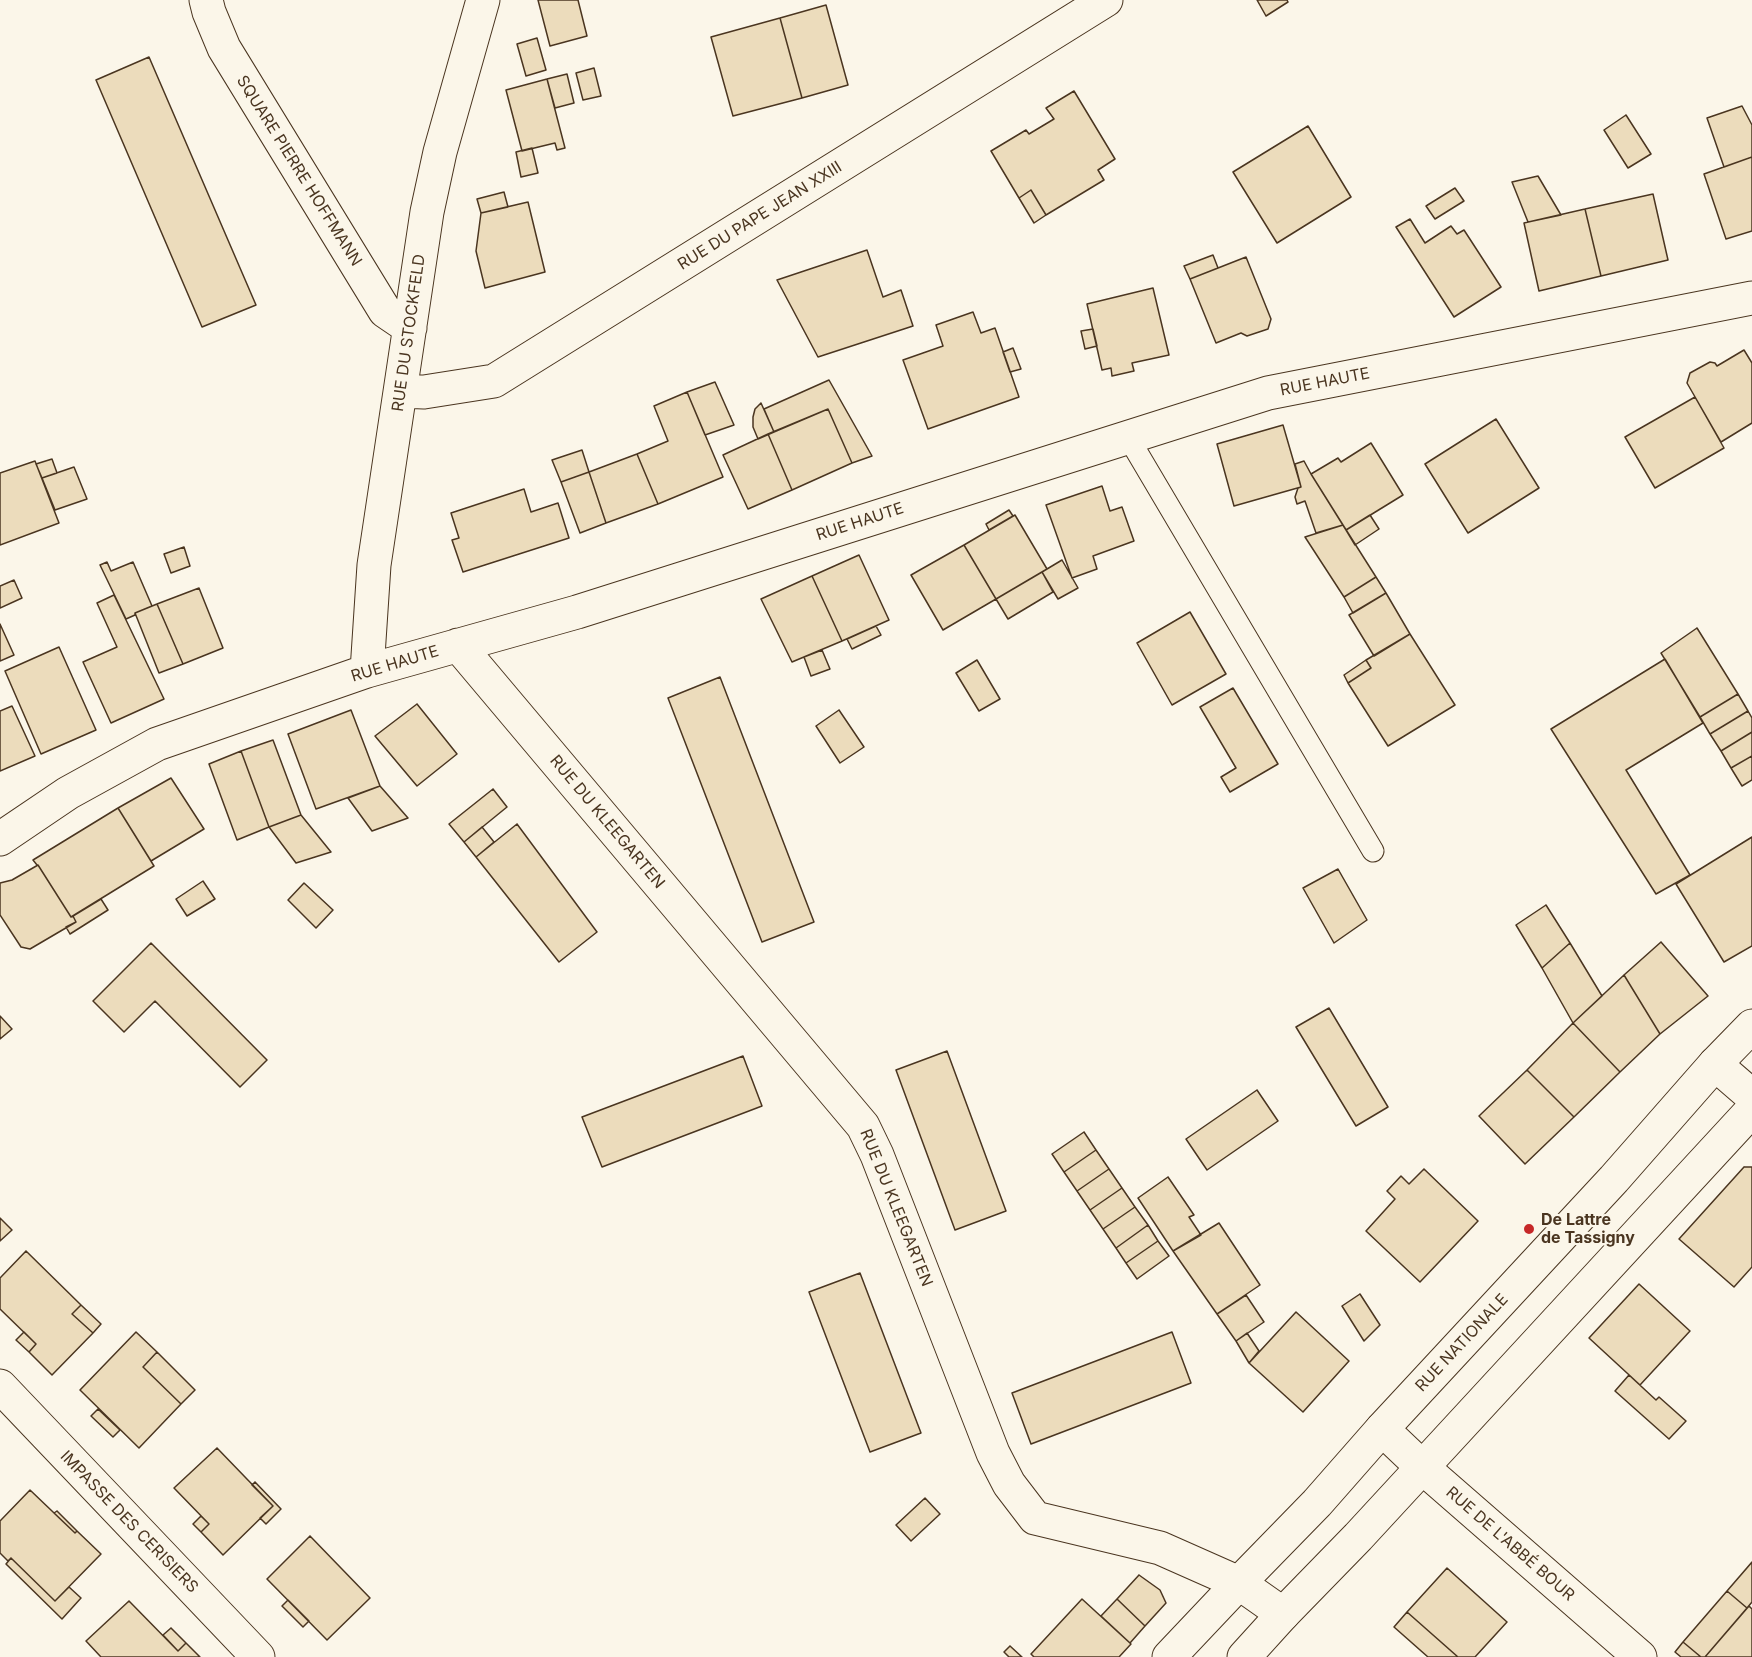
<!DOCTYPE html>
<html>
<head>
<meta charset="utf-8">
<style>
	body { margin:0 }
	canvas { display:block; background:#fbf6e9 }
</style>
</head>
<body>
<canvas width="1752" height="1657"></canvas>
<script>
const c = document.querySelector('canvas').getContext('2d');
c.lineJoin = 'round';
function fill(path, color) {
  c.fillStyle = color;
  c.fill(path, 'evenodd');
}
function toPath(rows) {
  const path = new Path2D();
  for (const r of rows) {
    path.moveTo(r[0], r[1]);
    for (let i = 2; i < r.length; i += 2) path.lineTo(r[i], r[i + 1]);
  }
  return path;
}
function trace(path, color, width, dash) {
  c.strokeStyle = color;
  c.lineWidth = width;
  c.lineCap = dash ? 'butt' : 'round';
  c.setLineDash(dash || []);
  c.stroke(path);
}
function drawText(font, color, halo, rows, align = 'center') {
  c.font = font + ' Inter,sans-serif';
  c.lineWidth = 4.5;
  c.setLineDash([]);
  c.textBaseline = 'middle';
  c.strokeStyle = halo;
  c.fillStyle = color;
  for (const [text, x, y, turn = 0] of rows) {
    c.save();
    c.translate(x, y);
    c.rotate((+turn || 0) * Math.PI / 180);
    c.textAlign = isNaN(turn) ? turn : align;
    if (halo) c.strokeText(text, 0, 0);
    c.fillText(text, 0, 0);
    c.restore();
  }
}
const building = toPath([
	[538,0,578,0,587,36,550,46,538,0],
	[1257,0,1287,0,1288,2,1266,16,1257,0],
	[826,5,848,85,802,98,780,18,826,5],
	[780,18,802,98,733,116,711,37,780,18],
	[537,38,546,70,526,76,517,44,537,38],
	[149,57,256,305,202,327,96,80,149,57],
	[594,68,601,96,583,100,576,73,594,68],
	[567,74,574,103,555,108,547,79,567,74],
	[547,79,565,148,557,150,555,143,522,151,506,90,547,79],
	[1074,91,1115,159,1098,170,1104,180,1046,215,1031,190,1019,198,991,151,1026,130,1029,134,1054,119,1046,108,1074,91],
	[1742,106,1752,125,1752,157,1724,167,1707,118,1742,106],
	[1626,115,1651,154,1628,168,1604,130,1626,115],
	[1308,126,1351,197,1277,243,1233,172,1308,126],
	[532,148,538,173,521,177,516,152,532,148],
	[1752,157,1752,231,1726,239,1704,174,1752,157],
	[1538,176,1561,215,1528,222,1512,182,1538,176],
	[1455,188,1464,201,1435,219,1426,206,1455,188],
	[1031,190,1046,215,1034,223,1019,198,1031,190],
	[504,192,508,207,481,213,477,199,504,192],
	[1653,194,1668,260,1601,276,1585,209,1653,194],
	[528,202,545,272,485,288,476,251,481,213,528,202],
	[1585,209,1601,276,1539,291,1524,223,1585,209],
	[1410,219,1425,243,1451,226,1457,234,1464,230,1501,287,1454,317,1396,227,1410,219],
	[867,250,883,297,901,290,913,326,818,357,777,280,867,250],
	[1213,255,1218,268,1190,279,1184,266,1213,255],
	[1246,257,1271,319,1268,329,1247,336,1241,333,1216,343,1190,279,1246,257],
	[1153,288,1169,355,1132,363,1134,371,1112,376,1111,368,1102,370,1087,304,1153,288],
	[973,312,981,333,995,328,1019,397,928,429,903,360,943,346,936,325,973,312],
	[1093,329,1097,346,1085,349,1081,331,1093,329],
	[1013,348,1021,369,1010,372,1003,352,1013,348],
	[1744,350,1752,363,1752,423,1721,442,1687,383,1690,373,1710,362,1715,363,1717,366,1744,350],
	[829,380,872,456,852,463,828,409,774,432,764,409,829,380],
	[715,382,734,425,705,435,687,392,715,382],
	[687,392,723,477,658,504,637,454,668,441,654,406,687,392],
	[1695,397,1724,448,1655,488,1625,437,1695,397],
	[761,403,774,432,758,439,753,427,753,417,755,409,761,403],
	[828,409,852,463,792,490,768,434,828,409],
	[1496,419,1539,488,1468,533,1425,464,1496,419],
	[1283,425,1301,487,1234,506,1217,444,1283,425],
	[768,434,792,490,748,509,723,455,768,434],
	[1371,443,1403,495,1346,530,1311,474,1338,458,1341,462,1371,443],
	[582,450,589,472,561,482,552,460,582,450],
	[637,454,658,504,606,523,589,472,637,454],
	[52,459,57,473,42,478,36,464,52,459],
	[35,461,59,523,0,545,0,473,35,461],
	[1304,461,1311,474,1343,525,1316,533,1305,501,1297,504,1295,497,1298,488,1301,487,1295,464,1304,461],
	[74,467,87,499,55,510,42,478,74,467],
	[589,472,606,523,580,533,561,482,589,472],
	[1102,486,1110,511,1122,507,1134,541,1093,556,1097,569,1072,578,1046,505,1102,486],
	[524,489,531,512,558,503,569,538,463,572,452,540,459,538,451,513,524,489],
	[1009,510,1013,516,989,530,986,524,1009,510],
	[1015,515,1047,569,996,599,964,545,1015,515],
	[1370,515,1379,529,1355,545,1346,530,1370,515],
	[1343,525,1376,577,1344,597,1305,537,1343,525],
	[964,545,996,599,943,630,911,575,964,545],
	[184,547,190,566,171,573,164,554,184,547],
	[859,555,889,620,842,641,812,576,859,555],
	[1062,560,1078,588,1058,599,1042,572,1062,560],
	[107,562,111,571,133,562,152,606,135,613,135,615,126,619,100,565,107,562],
	[1042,572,1053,592,1008,619,996,599,1042,572],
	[812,576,842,641,792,662,761,599,812,576],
	[1376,577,1386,593,1353,613,1344,597,1376,577],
	[14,580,22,598,0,608,0,586,14,580],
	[199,588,223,648,183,664,157,604,199,588],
	[1386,593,1410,634,1374,656,1349,615,1386,593],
	[114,595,164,699,111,723,83,662,117,647,97,603,114,595],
	[157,604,183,664,159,673,135,613,157,604],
	[1190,612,1226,674,1172,705,1137,643,1190,612],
	[0,624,14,655,0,661,0,624],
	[876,626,881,635,852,649,847,639,876,626],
	[1697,628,1738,694,1700,717,1661,653,1697,628],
	[1410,634,1455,705,1388,746,1348,683,1371,668,1366,660,1410,634],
	[59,647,96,730,41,754,5,671,59,647],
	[822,650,830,669,811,676,804,657,822,650],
	[1665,659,1703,723,1626,770,1690,875,1656,894,1551,729,1665,659],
	[977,660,1000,699,979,711,956,673,977,660],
	[1366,660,1371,668,1348,683,1344,675,1366,660],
	[720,677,814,922,762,942,668,698,720,677],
	[1233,688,1278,764,1230,792,1221,777,1236,768,1200,707,1233,688],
	[1738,694,1748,711,1710,734,1700,717,1738,694],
	[417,704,457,754,417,786,375,736,417,704],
	[12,706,35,756,0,771,0,711,12,706],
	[351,710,380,786,316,809,288,734,351,710],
	[839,710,864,747,840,763,816,726,839,710],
	[1748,711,1752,718,1752,732,1721,751,1710,734,1748,711],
	[1752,732,1752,756,1731,768,1721,751,1752,732],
	[273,740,301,815,269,827,241,751,273,740],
	[241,751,269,827,237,840,209,764,241,751],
	[1752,756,1752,780,1742,786,1731,768,1752,756],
	[171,778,204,829,151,861,118,808,171,778],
	[380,786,408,818,372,831,348,798,380,786],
	[493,789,507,807,464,842,449,824,493,789],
	[118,808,154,866,71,917,38,865,37,865,33,860,118,808],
	[301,815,331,852,296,863,269,827,301,815],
	[517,824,597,932,559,962,476,857,517,824],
	[482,827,494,842,476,857,464,842,482,827],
	[1752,837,1752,946,1724,962,1676,884,1752,837],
	[38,865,71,917,73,916,76,922,30,949,21,947,0,915,0,883,12,880,38,865],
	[1338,869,1367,920,1334,943,1303,888,1338,869],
	[203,881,215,899,187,916,176,899,203,881],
	[304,883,333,910,316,928,288,900,304,883],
	[101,899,108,910,70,934,66,927,76,922,73,916,101,899],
	[1546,905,1570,943,1542,968,1516,925,1546,905],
	[1661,942,1708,996,1660,1034,1624,975,1661,942],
	[151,943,267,1060,240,1087,155,1001,124,1032,93,1001,151,943],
	[1570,943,1602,996,1573,1023,1542,968,1570,943],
	[1624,975,1660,1034,1620,1072,1573,1023,1624,975],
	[1329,1008,1388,1107,1356,1126,1296,1027,1329,1008],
	[0,1016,12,1029,0,1039,0,1016],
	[1573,1023,1620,1072,1574,1117,1527,1070,1573,1023],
	[947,1051,1006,1211,955,1230,896,1070,947,1051],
	[743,1056,762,1106,602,1167,582,1117,743,1056],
	[1527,1070,1574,1117,1525,1164,1479,1116,1527,1070],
	[1257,1090,1278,1121,1207,1170,1186,1139,1257,1090],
	[1084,1132,1096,1150,1064,1172,1052,1154,1084,1132],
	[1096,1150,1109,1169,1077,1191,1064,1172,1096,1150],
	[1744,1167,1752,1167,1752,1267,1734,1287,1679,1239,1744,1167],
	[1109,1169,1122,1188,1090,1210,1077,1191,1109,1169],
	[1424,1169,1478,1221,1420,1282,1366,1231,1395,1199,1387,1191,1401,1176,1409,1184,1424,1169],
	[1168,1177,1194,1215,1189,1217,1201,1235,1173,1251,1138,1198,1168,1177],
	[1122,1188,1135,1207,1103,1229,1090,1210,1122,1188],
	[1135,1207,1148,1225,1116,1248,1103,1229,1135,1207],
	[0,1218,12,1230,0,1241,0,1218],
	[1219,1223,1260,1285,1217,1314,1173,1251,1219,1223],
	[1148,1225,1158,1241,1126,1263,1116,1248,1148,1225],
	[1158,1241,1169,1256,1137,1279,1126,1263,1158,1241],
	[26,1251,81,1305,72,1314,93,1333,52,1375,29,1352,36,1344,0,1309,0,1278,26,1251],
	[860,1273,921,1433,870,1452,809,1292,860,1273],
	[1639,1284,1690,1331,1640,1385,1589,1338,1639,1284],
	[1360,1294,1380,1325,1364,1341,1342,1306,1360,1294],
	[1246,1295,1264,1322,1236,1341,1217,1314,1246,1295],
	[81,1305,101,1324,93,1333,72,1314,81,1305],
	[1296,1312,1349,1361,1303,1412,1249,1363,1296,1312],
	[24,1332,36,1344,29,1352,16,1340,24,1332],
	[136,1332,157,1352,143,1367,181,1404,139,1448,80,1390,136,1332],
	[1172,1332,1191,1383,1031,1444,1012,1393,1172,1332],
	[1247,1333,1259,1351,1249,1363,1236,1341,1247,1333],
	[157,1352,195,1390,181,1404,143,1367,157,1352],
	[1629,1375,1656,1400,1659,1397,1686,1421,1669,1439,1615,1391,1629,1375],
	[98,1409,120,1430,113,1437,91,1416,98,1409],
	[217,1448,273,1506,223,1555,201,1532,209,1524,174,1488,217,1448],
	[255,1482,281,1509,266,1524,260,1518,273,1506,252,1485,255,1482],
	[30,1490,75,1533,77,1531,101,1554,55,1601,11,1558,8,1561,0,1553,0,1521,30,1490],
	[925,1498,940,1514,911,1541,896,1525,925,1498],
	[57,1511,77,1531,75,1533,54,1513,57,1511],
	[201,1516,209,1524,201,1532,193,1524,201,1516],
	[310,1536,370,1598,327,1640,267,1579,310,1536],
	[11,1558,55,1601,69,1587,81,1598,62,1619,6,1564,11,1558],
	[1752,1562,1752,1602,1747,1608,1727,1591,1752,1562],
	[1447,1568,1507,1622,1475,1657,1458,1657,1407,1612,1447,1568],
	[1139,1575,1160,1590,1166,1603,1145,1626,1117,1599,1139,1575],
	[1727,1591,1747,1608,1705,1657,1701,1657,1683,1642,1727,1591],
	[1082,1599,1131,1644,1119,1657,1034,1657,1031,1654,1082,1599],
	[1117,1599,1145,1626,1130,1643,1101,1616,1117,1599],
	[288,1600,309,1621,303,1627,282,1606,288,1600],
	[129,1601,178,1651,186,1643,200,1657,101,1657,86,1641,129,1601],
	[1749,1606,1752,1609,1752,1657,1705,1657,1749,1606],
	[1407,1612,1458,1657,1428,1657,1394,1627,1407,1612],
	[171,1628,186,1643,178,1651,163,1635,171,1628],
	[1683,1642,1701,1657,1681,1657,1675,1652,1683,1642],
	[1010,1646,1022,1657,1009,1657,1004,1652,1010,1646]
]);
fill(building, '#ecdcbc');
trace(building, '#4a3520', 1.5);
const lane = toPath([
	[1128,437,1373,851]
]);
const street = toPath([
	[206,0,209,12,224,48,385,311,410,328],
	[401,391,424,392,494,381,1106,0],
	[458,645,863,1126,877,1155,993,1453,1009,1484,1035,1518,1160,1548,1239,1583,1283,1614],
	[367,671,374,565,427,212,440,152,483,0],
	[0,839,68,793,157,744,367,671,577,612,1268,393,1752,298],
	[1715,1064,1752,1096],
	[0,1386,258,1657],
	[1382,1429,1422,1467,1640,1657]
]);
const primary = toPath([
	[1169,1657,1239,1583,1317,1503,1382,1429,1614,1179,1715,1064,1752,1026],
	[1244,1657,1283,1614,1358,1537,1752,1110]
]);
trace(lane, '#4a3520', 23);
trace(street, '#4a3520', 35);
trace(primary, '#4a3520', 35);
trace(lane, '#fbf6e9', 21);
trace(street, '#fbf6e9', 33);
trace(primary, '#fbf6e9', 33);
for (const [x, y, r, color] of [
	[1529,1229,6,"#c62828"]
]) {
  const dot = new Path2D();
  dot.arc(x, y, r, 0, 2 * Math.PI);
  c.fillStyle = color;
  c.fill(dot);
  trace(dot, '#fbf6e9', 2);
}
drawText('16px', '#4a3520', '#fbf6e9', [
	["SQUARE PIERRE HOFFMANN",299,171,58],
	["RUE DU PAPE JEAN XXIII",760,216,-32],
	["RUE DU STOCKFELD",409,333,-82],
	["RUE HAUTE",1325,382,-11],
	["RUE HAUTE",860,522,-18],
	["RUE HAUTE",395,664,-17],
	["RUE DU KLEEGARTEN",607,822,50],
	["RUE DU KLEEGARTEN",896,1208,68],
	["RUE NATIONALE",1462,1343,-47],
	["IMPASSE DES CERISIERS",129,1522,46],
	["RUE DE L'ABBÉ BOUR",1510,1544,41]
]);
drawText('bold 16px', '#4a3520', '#fbf6e9', [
	["De Lattre",1541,1220],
	["de Tassigny",1541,1238]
], 'left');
</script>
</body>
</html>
